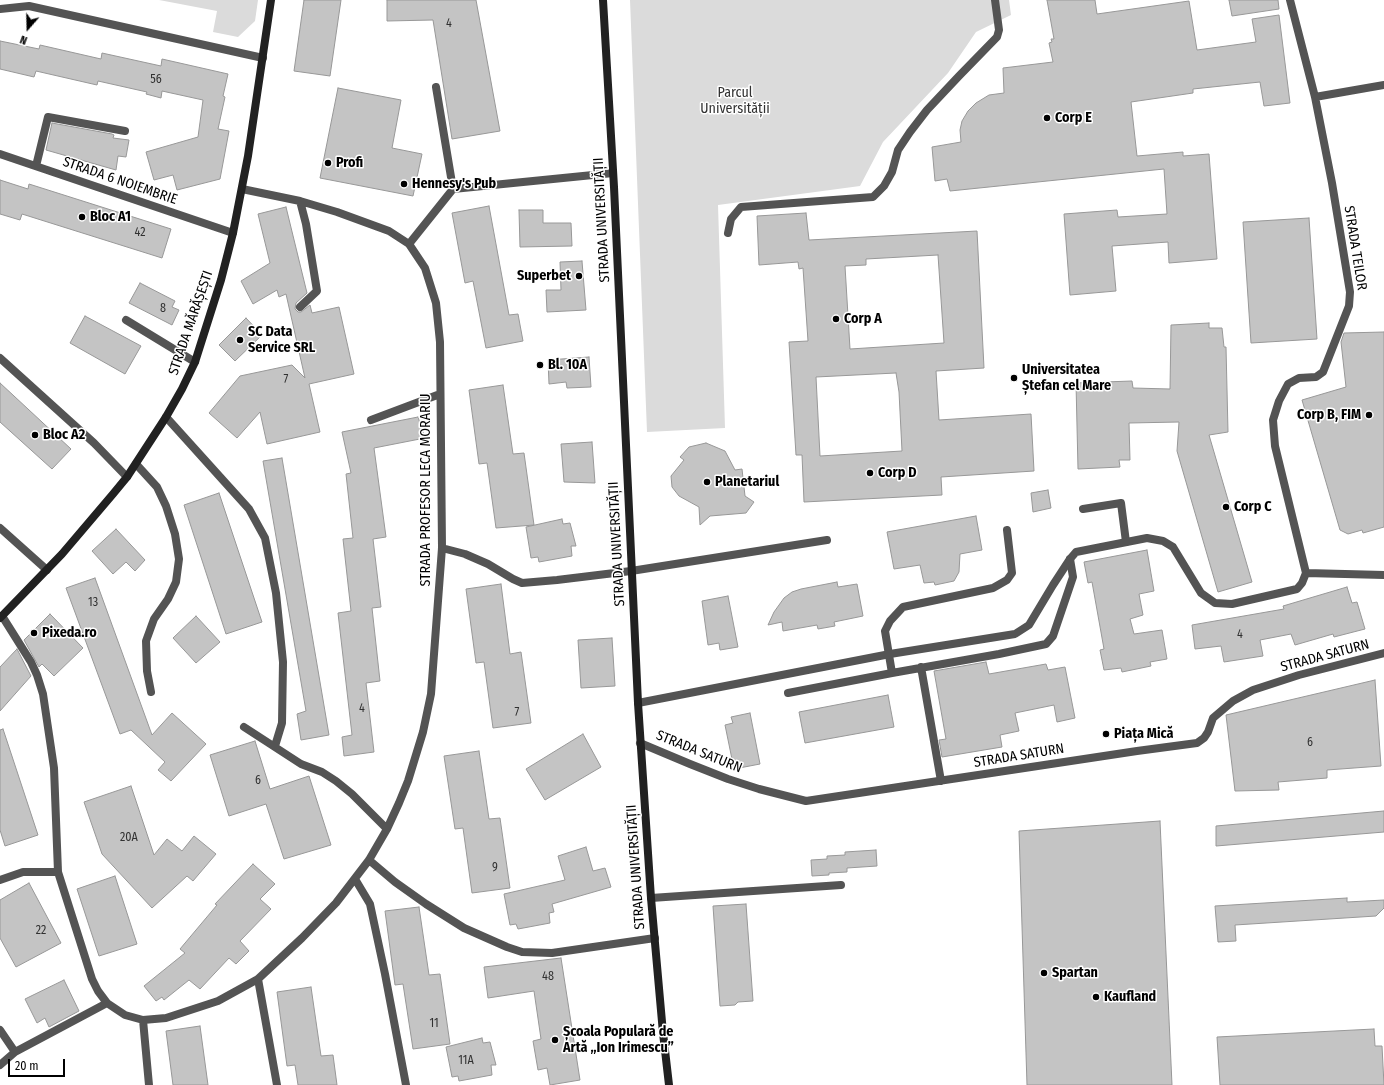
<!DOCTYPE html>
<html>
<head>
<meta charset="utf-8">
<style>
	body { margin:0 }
	#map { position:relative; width:1384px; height:1085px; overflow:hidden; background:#fff; font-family:"Fira Sans Condensed",sans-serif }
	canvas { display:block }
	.north { position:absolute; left:8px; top:8px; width:40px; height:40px; -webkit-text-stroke:3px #fff; paint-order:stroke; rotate:200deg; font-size:11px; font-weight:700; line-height:16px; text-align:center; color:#000 }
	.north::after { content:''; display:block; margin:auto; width:14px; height:18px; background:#000; clip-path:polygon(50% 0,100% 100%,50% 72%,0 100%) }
	.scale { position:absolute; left:8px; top:1059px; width:57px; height:18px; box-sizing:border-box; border:2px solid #000; border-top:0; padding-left:5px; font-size:12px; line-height:14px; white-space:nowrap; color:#000; -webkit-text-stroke:3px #fff; paint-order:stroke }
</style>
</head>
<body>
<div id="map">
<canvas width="1384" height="1085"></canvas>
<div class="north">N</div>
<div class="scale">20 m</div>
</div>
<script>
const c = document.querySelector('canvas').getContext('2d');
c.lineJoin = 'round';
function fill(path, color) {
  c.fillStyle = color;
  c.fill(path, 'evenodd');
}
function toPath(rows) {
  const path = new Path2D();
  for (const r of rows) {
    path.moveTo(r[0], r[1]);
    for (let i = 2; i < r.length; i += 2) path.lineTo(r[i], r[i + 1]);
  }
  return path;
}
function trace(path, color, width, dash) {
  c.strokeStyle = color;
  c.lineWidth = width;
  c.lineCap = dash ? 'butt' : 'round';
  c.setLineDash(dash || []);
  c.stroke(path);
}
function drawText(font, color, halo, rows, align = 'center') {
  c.font = font + ' "Fira Sans Condensed",sans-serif';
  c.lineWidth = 3;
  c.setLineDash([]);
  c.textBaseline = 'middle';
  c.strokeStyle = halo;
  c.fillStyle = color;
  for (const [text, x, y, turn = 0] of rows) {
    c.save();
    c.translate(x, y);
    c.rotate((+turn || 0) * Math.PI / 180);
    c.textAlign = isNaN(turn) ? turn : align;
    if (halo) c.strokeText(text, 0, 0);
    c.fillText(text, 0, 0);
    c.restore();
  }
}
fill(toPath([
	[159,0,258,0,255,21,238,37,213,32,217,11],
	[630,0,1009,0,1011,15,976,32,948,73,883,142,860,186,718,205,725,428,647,432]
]), '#dbdbdb');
const building = toPath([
	[304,0,341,0,330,76,294,71,304,0],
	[387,0,476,0,500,131,452,139,433,20,387,21,387,0],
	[1047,0,1095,0,1097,14,1189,1,1197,50,1256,42,1252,19,1279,15,1290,103,1264,106,1260,82,1193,89,1193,93,1131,102,1137,156,1183,152,1183,156,1209,154,1217,259,1169,263,1168,242,1112,246,1116,291,1070,295,1064,214,1117,210,1118,217,1167,214,1164,169,950,191,947,179,935,181,932,147,961,142,960,130,962,121,968,111,976,103,989,95,1004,93,1003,68,1053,62,1049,43,1052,42,1051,39,1054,39,1047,0],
	[1229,0,1278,0,1279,9,1232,16,1229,0],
	[0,41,39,49,40,45,101,59,102,53,161,66,162,59,228,74,223,96,225,97,218,129,229,131,220,179,177,190,173,175,154,180,146,152,198,137,203,100,162,91,161,98,146,94,147,92,98,81,97,85,36,71,34,77,0,69,0,41],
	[338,88,401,100,392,148,422,154,413,196,320,178,338,88],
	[52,123,112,134,114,135,113,138,129,140,126,157,118,156,116,170,46,150,52,123],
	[0,180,28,189,29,184,171,229,162,258,22,214,20,220,0,214,0,180],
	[489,206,509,315,518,314,523,341,486,348,473,281,465,283,452,213,489,206],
	[286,207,307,293,296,303,295,309,298,312,301,312,310,305,312,313,339,307,354,374,309,384,320,432,267,444,260,412,237,438,209,413,240,376,292,365,305,378,286,294,279,297,277,290,253,304,241,281,270,263,258,214,286,207],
	[519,210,543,210,543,223,571,223,572,246,520,247,519,210],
	[806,213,809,240,977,231,984,368,936,371,939,420,1031,414,1034,471,941,477,942,495,804,502,802,455,796,455,789,342,808,341,803,268,799,269,798,262,759,265,757,216,806,213],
	[938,255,944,343,850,349,845,266,866,265,866,259,938,255],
	[896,373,899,392,902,451,820,456,816,377,896,373],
	[1309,218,1317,339,1251,343,1243,222,1309,218],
	[582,261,586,310,547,312,546,290,561,290,560,262,582,261],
	[140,283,175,301,172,307,179,310,172,325,129,303,140,283],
	[85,316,141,346,125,374,70,343,85,316],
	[246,318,262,335,235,361,219,345,246,318],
	[1209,323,1209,328,1222,328,1224,347,1226,347,1228,432,1209,435,1252,582,1218,592,1177,451,1179,422,1129,423,1130,460,1119,460,1120,467,1078,469,1076,383,1132,381,1133,388,1170,389,1171,325,1209,323],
	[1384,332,1384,527,1363,533,1362,530,1348,534,1340,530,1302,400,1346,387,1341,342,1344,333,1384,332],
	[589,357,591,387,567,388,566,382,549,384,548,360,589,357],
	[0,383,71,449,52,469,0,422,0,383],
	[503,385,513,454,524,453,534,525,496,528,487,463,479,464,469,390,503,385],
	[418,417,425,438,374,448,386,537,373,539,381,607,372,608,380,681,366,683,374,752,344,756,342,737,352,735,338,613,351,611,343,539,353,538,346,474,351,473,342,432,418,417],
	[592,442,595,483,564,482,561,444,592,442],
	[706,443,725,451,735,470,742,469,745,496,754,502,746,513,710,516,700,525,699,507,679,496,672,487,671,476,684,460,680,457,689,447,706,443],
	[282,458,329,735,301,740,297,714,306,711,263,461,282,458],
	[1048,490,1051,508,1033,512,1031,493,1048,490],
	[219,493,262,622,226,634,184,505,219,493],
	[976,516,982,550,960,554,959,572,954,581,935,585,934,582,924,583,920,565,894,569,887,532,976,516],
	[562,519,563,524,570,523,576,546,571,546,572,556,539,562,538,557,531,558,526,527,562,519],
	[116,529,145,560,135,571,126,562,113,574,92,551,116,529],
	[1147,550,1154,591,1139,594,1143,615,1130,619,1134,634,1162,630,1167,659,1150,662,1151,666,1122,672,1121,668,1104,670,1100,650,1104,649,1092,582,1088,583,1084,562,1147,550],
	[95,578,152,735,172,713,206,744,171,781,158,770,165,762,131,730,120,734,66,588,95,578],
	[837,582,838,587,857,584,863,616,834,622,835,626,818,629,817,625,783,631,782,622,768,625,774,612,784,598,792,592,801,589,837,582],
	[501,584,510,654,521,652,531,723,493,728,484,662,476,663,466,589,501,584],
	[1347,587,1352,603,1357,602,1365,629,1334,637,1333,634,1295,645,1291,634,1260,640,1263,656,1224,662,1221,646,1195,649,1192,625,1284,609,1283,606,1347,587],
	[728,596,738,647,720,650,719,643,708,645,702,601,728,596],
	[50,614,83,648,54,676,42,664,39,667,24,640,50,614],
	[196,616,220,642,196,663,173,638,196,616],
	[612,638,615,686,581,688,578,640,612,638],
	[17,649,31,676,0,711,0,667,17,649],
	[986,662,989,674,1046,664,1048,670,1065,667,1075,718,1057,722,1054,705,1015,713,1019,731,1000,735,1002,747,942,757,939,740,946,739,934,671,986,662],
	[1375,680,1381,766,1327,770,1327,778,1278,782,1279,790,1235,791,1226,715,1375,680],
	[888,695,894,727,805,743,799,712,888,695],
	[750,713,760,764,734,769,725,725,733,723,731,717,750,713],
	[3,729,38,835,5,846,0,830,0,730,3,729],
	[583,734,601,767,545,800,526,769,583,734],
	[255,741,270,789,309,776,331,845,284,859,266,804,229,816,210,755,255,741],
	[479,751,489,819,500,818,510,888,472,893,463,828,455,829,444,756,479,751],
	[131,786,154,855,167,839,182,851,194,836,216,854,193,881,187,876,152,908,102,854,84,802,131,786],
	[1384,811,1384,832,1216,846,1216,826,1384,811],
	[1160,821,1172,1085,1027,1085,1019,831,1160,821],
	[586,847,593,871,605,868,611,887,552,904,554,912,549,913,550,923,518,929,516,924,510,925,504,894,565,880,558,856,586,847],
	[876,850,877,866,847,868,847,872,829,873,829,875,812,876,811,860,827,859,827,856,845,855,845,852,876,850],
	[253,864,275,884,260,899,271,909,240,941,249,951,236,964,229,958,200,989,189,980,164,1000,162,997,156,1001,144,986,185,953,180,949,217,905,215,904,253,864],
	[115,876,137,944,99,956,77,889,115,876],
	[29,883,61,943,16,967,0,938,0,900,29,883],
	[1347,898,1347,902,1384,900,1384,908,1376,916,1235,925,1236,941,1218,942,1215,906,1347,898],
	[746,904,753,1001,738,1002,735,1005,720,1006,713,906,746,904],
	[419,907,429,975,440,974,450,1044,413,1049,403,984,395,985,385,911,419,907],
	[561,958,580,1080,550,1085,547,1068,538,1070,533,1041,541,1039,534,991,488,998,484,967,561,958],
	[64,980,79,1011,49,1027,45,1018,37,1023,25,999,64,980],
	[311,987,321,1056,333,1055,337,1085,298,1085,295,1065,287,1066,277,992,311,987],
	[200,1026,208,1085,173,1085,166,1031,200,1026],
	[1374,1029,1375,1046,1382,1046,1384,1085,1220,1085,1217,1037,1374,1029],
	[482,1038,483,1043,490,1042,496,1065,491,1065,492,1075,459,1081,458,1076,452,1077,446,1047,482,1038]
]);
fill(building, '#c4c4c4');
trace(building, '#989898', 1);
trace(toPath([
	[728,233,731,219,741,207,873,197,884,186,892,172,898,150,910,132,927,110,959,76,997,37,999,30,995,0],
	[126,320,195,362],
	[1083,509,1121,503,1126,542],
	[1007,530,1012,573,1007,580,993,588,903,607,890,621,885,631,892,673,999,654,1046,644,1053,636,1073,577,1070,559],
	[631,571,827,540],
	[921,667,941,781],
	[788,693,892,673],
	[640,743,690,764,728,779,759,789,806,801,1137,751,1197,743,1204,738,1208,732,1213,718,1233,701,1253,690,1299,675,1384,653],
	[651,898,841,885]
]), '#545454', 8);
trace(toPath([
	[0,9,29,6,263,58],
	[436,87,453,189],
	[1315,97,1384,85],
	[0,154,233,233],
	[36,166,48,117,125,131],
	[300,201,306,224,317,291,300,307],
	[409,244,453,189,613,173],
	[0,358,94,443,127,477],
	[166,417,249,509,265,538,276,593,283,662,282,723,275,746],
	[371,420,440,394],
	[136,464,157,487,166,506,175,534,179,559,176,582,168,599,154,619,146,641,147,671,151,692],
	[0,528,47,570],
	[442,548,465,554,488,564,513,579,522,583,557,580,631,571],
	[1306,573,1384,575],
	[2,616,31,662,37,675,43,694,54,768,58,872,92,979,98,991,107,1003,125,1015,143,1020,166,1018,218,1001,258,979,302,938,336,903,369,860,387,829,399,803,408,781,423,732,431,694,442,548,440,342,436,303,425,268,409,244,389,231,337,212,300,201,242,189],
	[638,703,890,654,1015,634,1029,625,1053,585,1070,559,1076,552,1147,538,1163,541,1173,547,1201,593,1215,603,1232,604,1297,589,1302,583,1306,573,1275,446,1273,420,1279,401,1288,384,1299,378,1316,377,1323,372,1349,306,1350,292,1332,183,1315,97,1290,0],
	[244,727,301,764,322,772,336,781,352,794,387,829],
	[369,860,395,882,426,904,464,928,507,947,522,952,552,953,655,938],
	[355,879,370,904,385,974,406,1085],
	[0,880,23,872,58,872],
	[258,979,277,1085],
	[143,1020,149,1085],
	[0,1030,15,1052],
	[0,1065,15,1052,107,1003]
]), '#545454', 8);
trace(toPath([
	[603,0,614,187,638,703,651,898,663,1033,669,1085],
	[0,618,62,554,113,494,127,477,166,417,182,389,195,362,221,280,233,233,248,156,271,0]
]), '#212121', 8);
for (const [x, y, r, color] of [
	[1047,118,4,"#000"],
	[328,163,4,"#000"],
	[404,184,4,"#000"],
	[82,217,4,"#000"],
	[579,276,4,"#000"],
	[836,319,4,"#000"],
	[240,340,4,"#000"],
	[540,365,4,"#000"],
	[1014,378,4,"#000"],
	[1369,415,4,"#000"],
	[35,435,4,"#000"],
	[870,473,4,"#000"],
	[707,482,4,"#000"],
	[1226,507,4,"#000"],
	[34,633,4,"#000"],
	[1106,734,4,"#000"],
	[1044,973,4,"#000"],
	[1096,997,4,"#000"],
	[555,1040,4,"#000"]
]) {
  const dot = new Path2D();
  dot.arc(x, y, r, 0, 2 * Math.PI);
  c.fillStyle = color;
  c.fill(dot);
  trace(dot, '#fff', 1.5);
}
drawText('12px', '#313131', null, [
	["4",449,24],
	["56",156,80],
	["42",140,233],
	["8",163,309],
	["7",286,380],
	["13",93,603],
	["4",1240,635],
	["4",362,709],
	["7",517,713],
	["6",1310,743],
	["6",258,781],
	["20A",129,838],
	["9",495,868],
	["22",41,931],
	["48",548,977],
	["11",434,1024],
	["11A",466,1061]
]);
drawText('14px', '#323232', '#fff', [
	["Parcul",735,93],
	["Universității",735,109]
]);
drawText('bold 14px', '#000', '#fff', [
	["Corp E",1055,118],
	["Profi",336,163],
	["Hennesy's Pub",412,184],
	["Bloc A1",90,217],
	["Superbet",571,276,"right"],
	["Corp A",844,319],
	["SC Data",248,332],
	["Service SRL",248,348],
	["Bl. 10A",548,365],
	["Universitatea",1022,370],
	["Ștefan cel Mare",1022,386],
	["Corp B, FIM",1361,415,"right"],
	["Bloc A2",43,435],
	["Corp D",878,473],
	["Planetariul",715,482],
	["Corp C",1234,507],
	["Pixeda.ro",42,633],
	["Piața Mică",1114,734],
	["Spartan",1052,973],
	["Kaufland",1104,997],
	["Școala Populară de",563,1032],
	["Artă „Ion Irimescu”",563,1048]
], 'left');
drawText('14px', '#000', '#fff', [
	["STRADA 6 NOIEMBRIE",120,181,19],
	["STRADA UNIVERSITĂȚII",602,220,-93],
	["STRADA TEILOR",1355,248,81],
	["STRADA MĂRĂȘEȘTI",191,323,-71],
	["STRADA PROFESOR LECA MORARIU",426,490,-90],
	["STRADA UNIVERSITĂȚII",617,544,-93],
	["STRADA SATURN",1325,656,-15],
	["STRADA SATURN",699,752,22],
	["STRADA SATURN",1019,756,-9],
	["STRADA UNIVERSITĂȚII",636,867,-94]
]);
</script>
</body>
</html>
